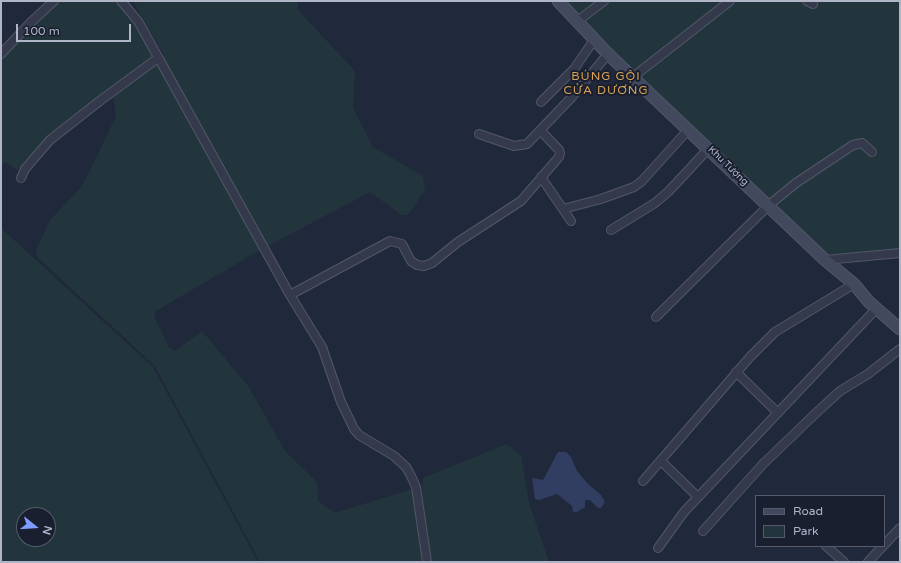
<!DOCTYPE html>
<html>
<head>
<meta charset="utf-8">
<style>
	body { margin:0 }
	#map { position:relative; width:901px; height:563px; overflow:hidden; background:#20283b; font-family:"Varela Round",sans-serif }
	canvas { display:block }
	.frame { position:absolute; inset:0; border:2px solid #afb4c7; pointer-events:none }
	.legend { position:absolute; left:755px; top:495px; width:130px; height:52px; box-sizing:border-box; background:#191f2f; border:1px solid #555b6c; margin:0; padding:5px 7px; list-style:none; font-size:12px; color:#afb4c7 }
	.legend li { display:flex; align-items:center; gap:8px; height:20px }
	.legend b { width:20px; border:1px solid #555b6c }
	.north { position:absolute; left:16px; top:507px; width:40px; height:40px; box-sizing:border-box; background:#191f2f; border:1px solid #555b6c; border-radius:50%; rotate:107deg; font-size:11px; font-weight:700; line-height:16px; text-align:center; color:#afb4c7 }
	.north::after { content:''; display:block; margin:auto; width:14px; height:18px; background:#7d9cfd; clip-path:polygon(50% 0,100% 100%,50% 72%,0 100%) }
	.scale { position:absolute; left:16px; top:24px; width:115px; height:18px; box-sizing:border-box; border:2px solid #afb4c7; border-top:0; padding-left:5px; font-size:12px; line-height:14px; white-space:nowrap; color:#afb4c7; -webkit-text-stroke:3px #191f2f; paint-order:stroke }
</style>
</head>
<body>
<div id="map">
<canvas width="901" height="563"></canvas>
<div class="frame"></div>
<ul class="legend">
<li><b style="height:5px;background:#42485e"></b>Road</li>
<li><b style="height:11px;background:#22353c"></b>Park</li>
</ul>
<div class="north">N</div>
<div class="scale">100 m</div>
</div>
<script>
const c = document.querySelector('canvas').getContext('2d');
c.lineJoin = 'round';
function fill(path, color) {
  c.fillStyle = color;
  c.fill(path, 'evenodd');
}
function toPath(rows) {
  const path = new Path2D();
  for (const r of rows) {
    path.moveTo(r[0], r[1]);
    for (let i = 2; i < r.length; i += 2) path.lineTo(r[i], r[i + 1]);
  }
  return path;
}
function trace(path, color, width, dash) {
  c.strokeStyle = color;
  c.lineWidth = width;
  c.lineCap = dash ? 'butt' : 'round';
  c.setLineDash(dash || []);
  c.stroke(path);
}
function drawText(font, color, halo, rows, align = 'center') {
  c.font = font + ' "Varela Round",sans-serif';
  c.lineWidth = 4;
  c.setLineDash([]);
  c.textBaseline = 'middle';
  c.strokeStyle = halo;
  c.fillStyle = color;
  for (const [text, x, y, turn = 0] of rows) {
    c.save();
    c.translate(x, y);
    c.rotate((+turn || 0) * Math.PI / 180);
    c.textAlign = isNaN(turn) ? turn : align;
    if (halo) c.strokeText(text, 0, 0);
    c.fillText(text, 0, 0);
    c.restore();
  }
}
fill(toPath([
	[60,1,117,1,136,23,154,56,23,166,17,170,5,162,1,167,1,59,32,24],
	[133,1,298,1,298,10,355,71,353,108,373,147,423,176,425,190,408,215,402,215,370,192,255,253,156,311,154,316,169,347,175,351,202,331,249,387,285,451,317,482,318,501,335,513,412,489,422,562,260,562,155,366,38,258,36,250,50,220,83,185,116,116,113,93,164,60,164,55],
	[565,1,900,1,900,251,827,255,600,40],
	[1,228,153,367,258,562,1,562],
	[24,515,48,515,48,539,24,539],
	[506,444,521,455,529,503,549,562,431,562,422,492,423,478]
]), '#22353c');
fill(toPath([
	[558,452,566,452,571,457,577,471,587,483,601,495,605,502,601,508,598,508,590,500,585,500,585,507,577,512,573,512,572,506,557,494,539,500,535,499,532,478,543,480]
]), '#313e61');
const street = toPath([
	[121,1,138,21,290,295,322,347,341,402,354,429,359,435,394,456,406,467,411,476,416,487,427,562],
	[807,1,813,4],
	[576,22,604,1],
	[1,54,31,22,54,1],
	[633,77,730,1],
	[541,102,574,69,594,40],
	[479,134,514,146,527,144,571,98,608,54],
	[541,177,571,221],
	[21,178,25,169,50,140,101,100,158,58],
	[563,209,601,199,634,187,642,181,688,130],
	[611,230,655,203,669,191,709,148],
	[825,260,900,253],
	[290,295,390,241,402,244,411,261,417,265,424,266,432,263,458,242,521,201,559,157,560,153,559,150,541,131],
	[656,317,769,205,796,183,853,145,862,143,872,152],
	[736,372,778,413],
	[661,461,698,497],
	[643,481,750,357,775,332,854,284],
	[703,531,763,464,815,414,840,391,868,374,900,349],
	[884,545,900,528],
	[826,546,844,562],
	[658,548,684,512,877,308],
	[868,562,883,546]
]);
const secondary = toPath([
	[558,1,608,54,825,260,854,284,869,302,900,329]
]);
trace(street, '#525769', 10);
trace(secondary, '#525769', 13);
trace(street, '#343a4b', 8);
trace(secondary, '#42485e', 11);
drawText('10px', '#afb4c7', '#191f2f', [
	["Khu Tượng",728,166,44]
]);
c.letterSpacing = '1px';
drawText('12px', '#d9a357', '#191f2f', [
	["BÚNG GỘI",606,77],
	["CỬA DƯƠNG",606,91]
]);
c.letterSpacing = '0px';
</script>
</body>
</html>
